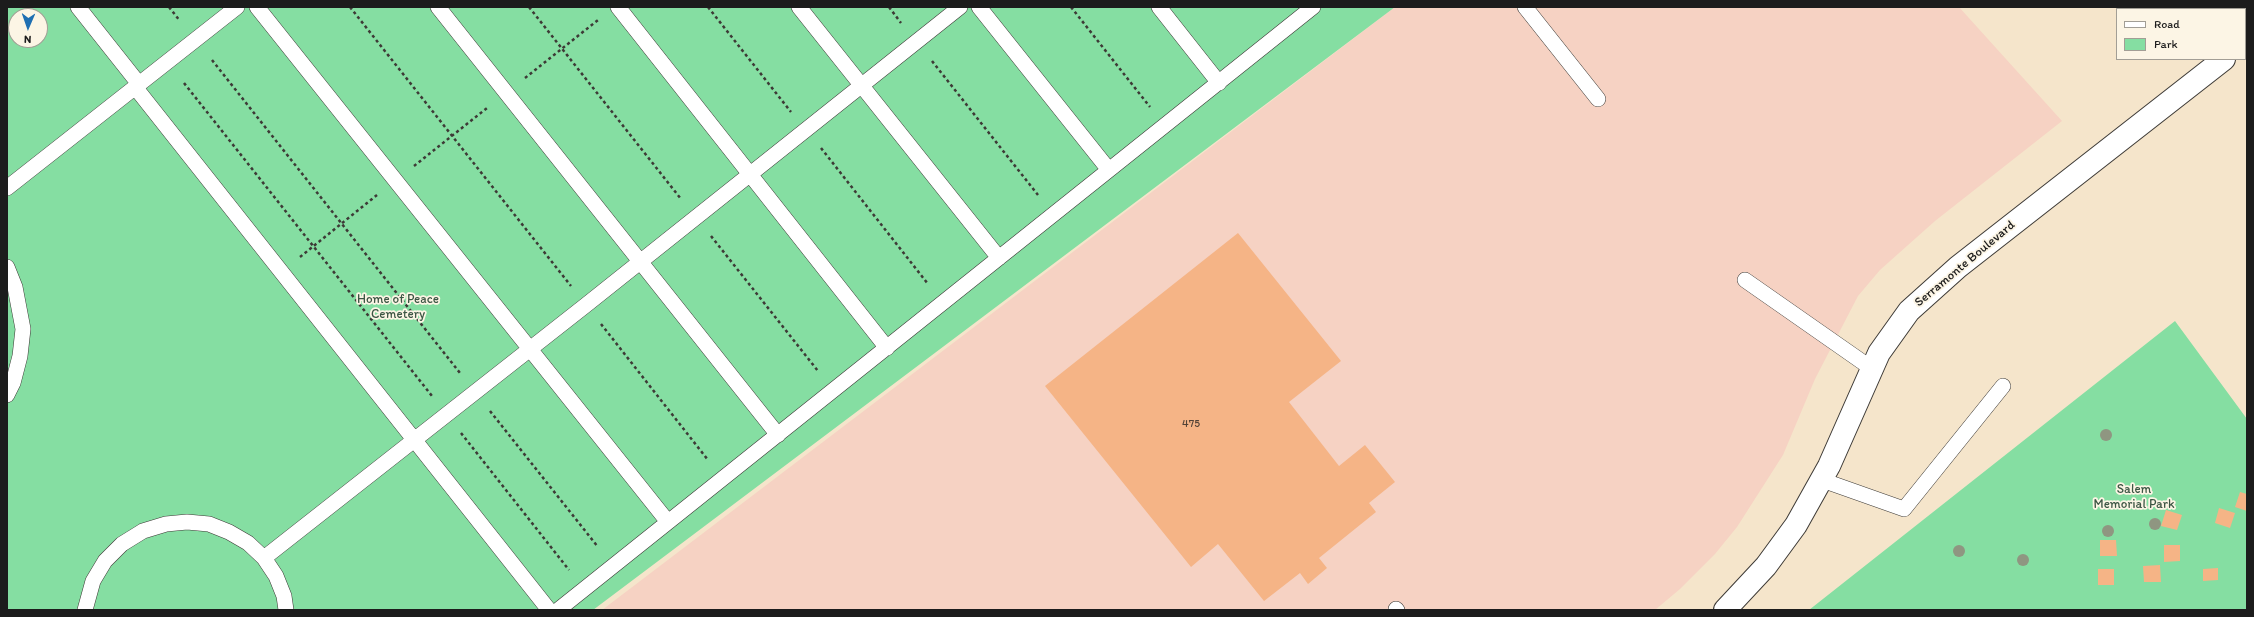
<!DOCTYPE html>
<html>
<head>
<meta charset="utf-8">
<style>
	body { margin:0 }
	#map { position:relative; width:2254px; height:617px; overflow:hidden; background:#f5e5cb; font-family:Itim,sans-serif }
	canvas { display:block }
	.frame { position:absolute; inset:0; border:8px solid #1c1c1c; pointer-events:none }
	.legend { position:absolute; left:2116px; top:8px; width:130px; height:52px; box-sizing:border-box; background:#fcf5e5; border:1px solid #a29e95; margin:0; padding:5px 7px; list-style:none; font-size:12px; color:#1c1c1c }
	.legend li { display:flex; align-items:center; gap:8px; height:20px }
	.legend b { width:20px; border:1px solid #a29e95 }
	.north { position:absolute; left:8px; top:8px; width:40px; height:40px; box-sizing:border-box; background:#fcf5e5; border:1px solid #a29e95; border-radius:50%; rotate:182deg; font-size:11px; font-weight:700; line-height:16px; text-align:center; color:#1c1c1c }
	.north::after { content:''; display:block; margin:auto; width:14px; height:18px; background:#1f6fb2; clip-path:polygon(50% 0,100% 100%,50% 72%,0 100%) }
</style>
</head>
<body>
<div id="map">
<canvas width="2254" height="617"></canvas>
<div class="frame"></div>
<ul class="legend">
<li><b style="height:5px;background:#fff"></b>Road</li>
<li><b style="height:11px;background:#85dea2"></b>Park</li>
</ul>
<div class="north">N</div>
</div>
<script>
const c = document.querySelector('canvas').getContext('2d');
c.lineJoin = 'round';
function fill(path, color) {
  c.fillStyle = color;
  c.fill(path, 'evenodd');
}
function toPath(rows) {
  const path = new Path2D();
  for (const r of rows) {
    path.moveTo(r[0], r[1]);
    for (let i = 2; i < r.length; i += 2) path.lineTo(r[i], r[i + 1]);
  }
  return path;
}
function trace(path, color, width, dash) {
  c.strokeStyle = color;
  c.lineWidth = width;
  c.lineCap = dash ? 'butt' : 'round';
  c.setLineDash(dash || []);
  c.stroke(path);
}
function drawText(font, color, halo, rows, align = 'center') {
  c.font = font + ' Itim,sans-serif';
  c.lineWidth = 3.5;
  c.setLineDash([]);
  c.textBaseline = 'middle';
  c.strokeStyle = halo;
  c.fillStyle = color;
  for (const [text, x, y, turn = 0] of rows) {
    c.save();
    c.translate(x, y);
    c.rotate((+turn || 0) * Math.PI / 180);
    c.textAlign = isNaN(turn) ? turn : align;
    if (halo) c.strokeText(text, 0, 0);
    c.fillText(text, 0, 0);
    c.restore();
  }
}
fill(toPath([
	[1395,7,1959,7,2062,121,1935,221,1880,270,1858,296,1815,379,1783,455,1737,527,1715,554,1680,589,1655,610,602,610]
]), '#f6d2c3');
fill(toPath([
	[7,7,1395,7,593,610,7,610],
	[16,16,40,16,40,40,16,40],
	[2175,321,2247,419,2247,610,1809,610]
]), '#85dea2');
fill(toPath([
	[2119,7,2186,7,2184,9,2120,9],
	[1238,233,1341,361,1289,402,1339,466,1365,445,1395,482,1369,503,1376,512,1319,558,1327,568,1308,584,1300,573,1264,601,1218,544,1191,567,1045,386],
	[2240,492,2247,494,2247,511,2235,507],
	[2219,508,2235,513,2230,528,2215,523],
	[2166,510,2182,515,2177,530,2161,526],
	[2100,540,2116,540,2117,556,2100,556],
	[2164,545,2180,545,2180,561,2164,562],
	[2160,565,2161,582,2144,582,2143,566],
	[2218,568,2218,580,2203,581,2203,569],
	[2098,569,2114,569,2114,585,2098,585]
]), '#f5b486');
const service = toPath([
	[78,7,139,84],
	[257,7,668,522],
	[438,7,778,435],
	[618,7,887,348],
	[799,7,999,258],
	[979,7,1109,170],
	[1159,7,1219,83],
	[1525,7,1598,99],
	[135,87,549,610],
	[7,188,237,7],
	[7,267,15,287,23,329,20,356,13,383,7,395],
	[1745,280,1871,368],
	[1822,480,1904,509,2003,386],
	[264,558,586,305,960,7],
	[1396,609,1397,610],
	[85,610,93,581,105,561,122,544,143,531,166,524,187,522,209,524,229,532,248,543,264,558,276,576,284,596,286,610],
	[558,610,1313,7]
]);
const secondary = toPath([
	[2245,43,2247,41],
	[1725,610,1766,566,1796,525,1829,466,1879,353,1909,311,1958,267,2224,59]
]);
trace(service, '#3d3a36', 16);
trace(secondary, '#3d3a36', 24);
trace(toPath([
	[169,7,180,21],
	[350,7,571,286],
	[529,7,681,199],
	[708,7,791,112],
	[889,7,901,23],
	[1071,7,1150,107],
	[212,60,460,373],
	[932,61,1038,195],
	[525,78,598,20],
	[184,83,432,396],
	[821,148,928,284],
	[414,166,487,108],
	[711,236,818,371],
	[300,257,377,195],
	[601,324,708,460],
	[490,411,598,547],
	[461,433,569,570]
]), '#3d3a36', 2.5, [3, 3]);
trace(service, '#fff', 15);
trace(secondary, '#fff', 22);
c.fillStyle = '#8f9681';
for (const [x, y] of [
	[2106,435],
	[2155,524],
	[2108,531],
	[1959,551],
	[2023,560]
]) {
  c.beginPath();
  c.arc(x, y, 6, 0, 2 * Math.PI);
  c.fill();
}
drawText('11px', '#524236', null, [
	["475",1191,424]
]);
drawText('13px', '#1c1c1c', '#fcf5e5', [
	["Serramonte Boulevard",1965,264,-40]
]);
drawText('13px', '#3c5644', '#fcf5e5', [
	["Home of Peace",398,300],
	["Cemetery",398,315],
	["Salem",2134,490],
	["Memorial Park",2134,505]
]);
</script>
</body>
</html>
